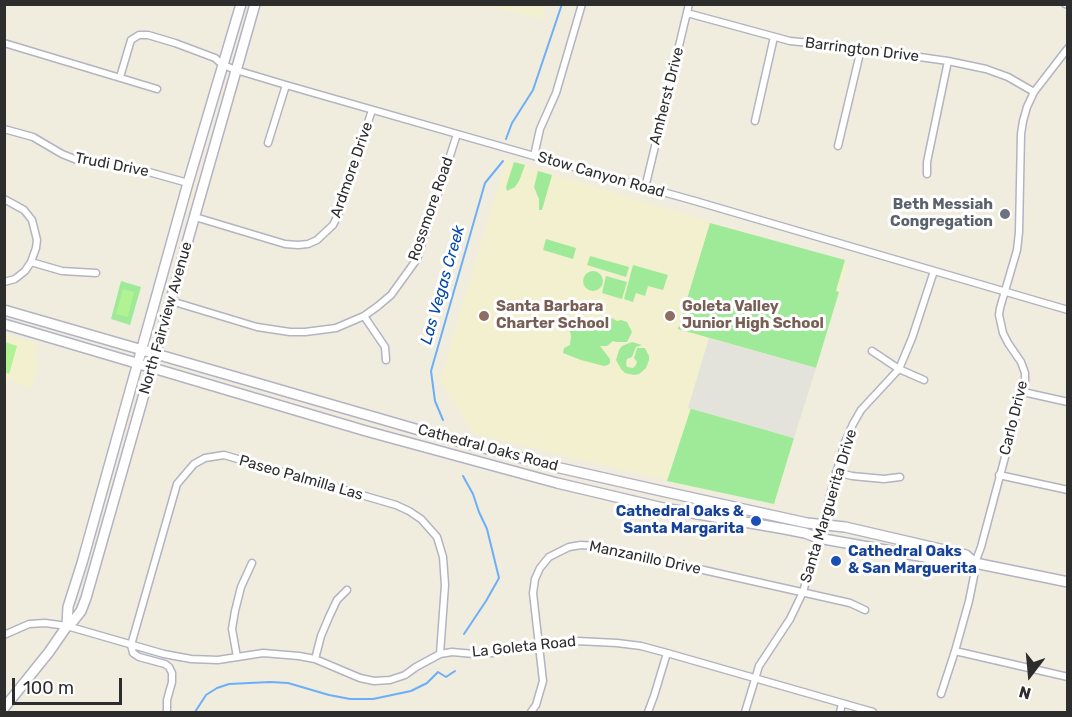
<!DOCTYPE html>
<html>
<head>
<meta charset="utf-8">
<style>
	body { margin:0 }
	#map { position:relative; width:1072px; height:717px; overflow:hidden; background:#f0eddf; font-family:Rubik,sans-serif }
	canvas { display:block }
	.frame { position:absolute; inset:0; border:6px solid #2d2d2d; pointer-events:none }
	.north { position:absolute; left:1000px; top:645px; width:60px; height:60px; -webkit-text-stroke:4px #fff; paint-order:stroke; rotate:196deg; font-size:16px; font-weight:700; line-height:24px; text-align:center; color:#2d2d2d }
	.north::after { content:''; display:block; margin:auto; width:21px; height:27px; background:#2d2d2d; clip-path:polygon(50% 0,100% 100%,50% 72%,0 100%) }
	.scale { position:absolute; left:12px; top:678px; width:110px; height:27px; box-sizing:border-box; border:3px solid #2d2d2d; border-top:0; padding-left:8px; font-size:18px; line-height:21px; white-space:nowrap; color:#2d2d2d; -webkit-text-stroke:4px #fff; paint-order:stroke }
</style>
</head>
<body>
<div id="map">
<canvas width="1072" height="717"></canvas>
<div class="frame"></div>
<div class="north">N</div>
<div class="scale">100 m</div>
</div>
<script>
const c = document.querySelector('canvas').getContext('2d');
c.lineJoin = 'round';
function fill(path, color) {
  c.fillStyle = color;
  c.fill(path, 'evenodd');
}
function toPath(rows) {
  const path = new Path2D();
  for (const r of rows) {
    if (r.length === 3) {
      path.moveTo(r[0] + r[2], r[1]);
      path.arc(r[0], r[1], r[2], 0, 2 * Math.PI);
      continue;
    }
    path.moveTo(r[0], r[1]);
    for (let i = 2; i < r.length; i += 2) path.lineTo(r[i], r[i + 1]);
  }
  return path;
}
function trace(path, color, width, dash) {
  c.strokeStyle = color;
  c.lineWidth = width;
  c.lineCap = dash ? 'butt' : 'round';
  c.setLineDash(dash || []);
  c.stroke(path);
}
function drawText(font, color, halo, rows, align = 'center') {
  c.font = font + ' Rubik,sans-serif';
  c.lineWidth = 6;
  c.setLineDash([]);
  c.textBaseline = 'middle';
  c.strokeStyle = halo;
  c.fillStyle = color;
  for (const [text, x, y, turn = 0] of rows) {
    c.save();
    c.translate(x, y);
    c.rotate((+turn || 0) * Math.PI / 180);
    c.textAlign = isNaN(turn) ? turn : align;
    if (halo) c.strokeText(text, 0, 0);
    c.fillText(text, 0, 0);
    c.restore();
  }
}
fill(toPath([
	[484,5,546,4,546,5,542,19],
	[506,160,848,264,775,502,663,479,473,433,440,380],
	[4,334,34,343,38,366,32,388,5,379]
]), '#f2f0ce');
fill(toPath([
	[514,162,525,165,519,181,515,187,507,191,506,187],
	[538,171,552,175,542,210,539,210,539,199,534,187],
	[710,223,845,260,837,287,836,291,839,292,816,368,678,329],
	[546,239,576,248,573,259,543,250],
	[590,256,629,267,626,277,587,265],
	[633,265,668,275,663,290,648,286,645,296,636,293,633,302,624,299],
	[593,281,10],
	[606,276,627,282,622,299,602,293],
	[121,281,141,287,130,325,111,319],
	[608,316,617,321,621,320,627,322,632,332,627,342,616,342,613,341,607,346,600,346,610,359,610,363,608,365,604,366,581,360,563,353,564,348,570,345,571,335,569,329,572,323,579,323,584,327,589,320],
	[632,342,642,345,636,347,632,357,627,359,626,364,627,367,633,368,636,365,637,362,634,358,637,348,645,348,649,356,649,360,646,368,639,374,634,375,625,373,621,369,616,360,619,350,622,346],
	[691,408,794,438,774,504,667,481]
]), '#9fea98');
fill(toPath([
	[123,289,134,292,128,317,116,314],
	[5,342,17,346,9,374,5,372]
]), '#b1f293');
fill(toPath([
	[709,338,816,368,794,438,688,408]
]), '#e3e2db');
trace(toPath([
	[506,139,512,123,533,90,562,4],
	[443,420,435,401,431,371,485,183,503,161],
	[463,476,473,494,479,512,487,529,499,578,486,601,464,634],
	[195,712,206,695,217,688,229,684,270,682,288,683,329,695,350,699,373,699,411,691,427,683,438,672,446,677,455,671]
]), '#6baff9', 2);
const street = toPath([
	[1065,4,1068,5],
	[687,13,790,41,841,46,948,61,986,69,1008,77,1034,92],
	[4,43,157,89],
	[120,77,131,40,139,35,148,35,175,43,215,58,223,65,236,70,286,85,534,156,695,201,1068,310],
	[755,121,774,37],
	[4,129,33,137,62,154,77,160,93,162,120,164,188,183],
	[268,143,286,85],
	[838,146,861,49],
	[534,156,540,129,556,93,582,4],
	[927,174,927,162,948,61],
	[645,188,689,4],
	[4,199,24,210,32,220,37,240,36,248,31,262,25,271,15,279,4,282],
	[195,217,285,244,298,245,308,244,317,240,333,225,339,213,372,110],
	[31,262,62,271,96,273],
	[171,301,257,327,290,332,305,332,336,328,364,316,378,306,391,295,417,259,457,134],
	[364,316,385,347,386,360],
	[872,351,899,369,924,380],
	[1023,392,1068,402],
	[836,472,852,476,884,479,900,477],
	[999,475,1068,490],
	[4,635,29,624,45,623,67,626,164,654,191,659,218,660,263,653,299,656,315,659,360,678,374,681,390,680,405,675,416,667,440,654,452,652,474,654,492,653,539,644,577,641,617,643,641,646,667,653,873,712],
	[955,651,1068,677],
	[237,657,232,629,235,611,241,587,252,563],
	[315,659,321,636,329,617,337,600,347,590],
	[941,694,955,651,969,601,974,576,975,563,981,547,1025,382,1025,373,1021,362,1008,343,1003,333,999,315,1000,308,1017,250,1019,232,1021,134,1023,121,1027,107,1034,92,1068,48],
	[167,712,167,700,172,682,172,673,169,667,165,664,139,657,133,653,131,645,177,484,194,464,205,458,224,455,396,505,409,511,421,519,437,537,443,557,445,585,440,654],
	[531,712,536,705,543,681,533,593,535,579,540,568,549,557,569,547,581,545,597,546,850,603,865,610],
	[648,712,654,696,667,653],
	[745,712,759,666,790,619,803,592,845,442,853,424,861,410,899,369,912,338,934,271],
	[840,712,842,704]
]);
const secondary = toPath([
	[4,310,457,441,560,468,666,492,807,523,845,527,966,555,975,563],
	[4,324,366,431,557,483,663,508,785,529,805,533,818,538,964,564,975,563,1068,582],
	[67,626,68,607,82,563,188,183,241,4],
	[4,708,49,652,67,626,74,620,81,611,86,598,255,4]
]);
trace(street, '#b3b3c2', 9);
trace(secondary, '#b3b3c2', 12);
trace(street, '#fff', 6);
trace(secondary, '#fff', 9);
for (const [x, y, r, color] of [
	[1005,214,6,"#6b7280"],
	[484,316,6,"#8d6e63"],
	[670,316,6,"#8d6e63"],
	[756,521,6,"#1a4fb4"],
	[836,561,6,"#1a4fb4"]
]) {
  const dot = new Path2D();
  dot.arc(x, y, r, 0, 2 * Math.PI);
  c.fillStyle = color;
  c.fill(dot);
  trace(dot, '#fff', 2);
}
drawText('15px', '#2d2d2d', '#fff', [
	["Barrington Drive",862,50,7],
	["Amherst Drive",667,96,-76],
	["Trudi Drive",112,165,11],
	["Ardmore Drive",352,170,-71],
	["Stow Canyon Road",601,175,16],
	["Rossmore Road",431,209,-71],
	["North Fairview Avenue",166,318,-74],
	["Carlo Drive",1014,418,-76],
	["Cathedral Oaks Road",488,448,15],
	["Paseo Palmilla Las",301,478,16],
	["Santa Marguerita Drive",829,506,-73],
	["Manzanillo Drive",645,558,12],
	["La Goleta Road",524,647,-6]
]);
drawText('bold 15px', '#5b616d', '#fff', [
	["Beth Messiah",993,205],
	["Congregation",993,222]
], 'right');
drawText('bold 15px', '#785e54', '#fff', [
	["Santa Barbara",496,307],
	["Charter School",496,324],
	["Goleta Valley",682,307],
	["Junior High School",682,324]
], 'left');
drawText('bold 15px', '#164399', '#fff', [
	["Cathedral Oaks &",744,512],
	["Santa Margarita",744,529],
	["Cathedral Oaks",848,552,"left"],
	["& San Marguerita",848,569,"left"]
], 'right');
drawText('italic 16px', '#0247ad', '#fff', [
	["Las Vegas Creek",443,285,-74]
]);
</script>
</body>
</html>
